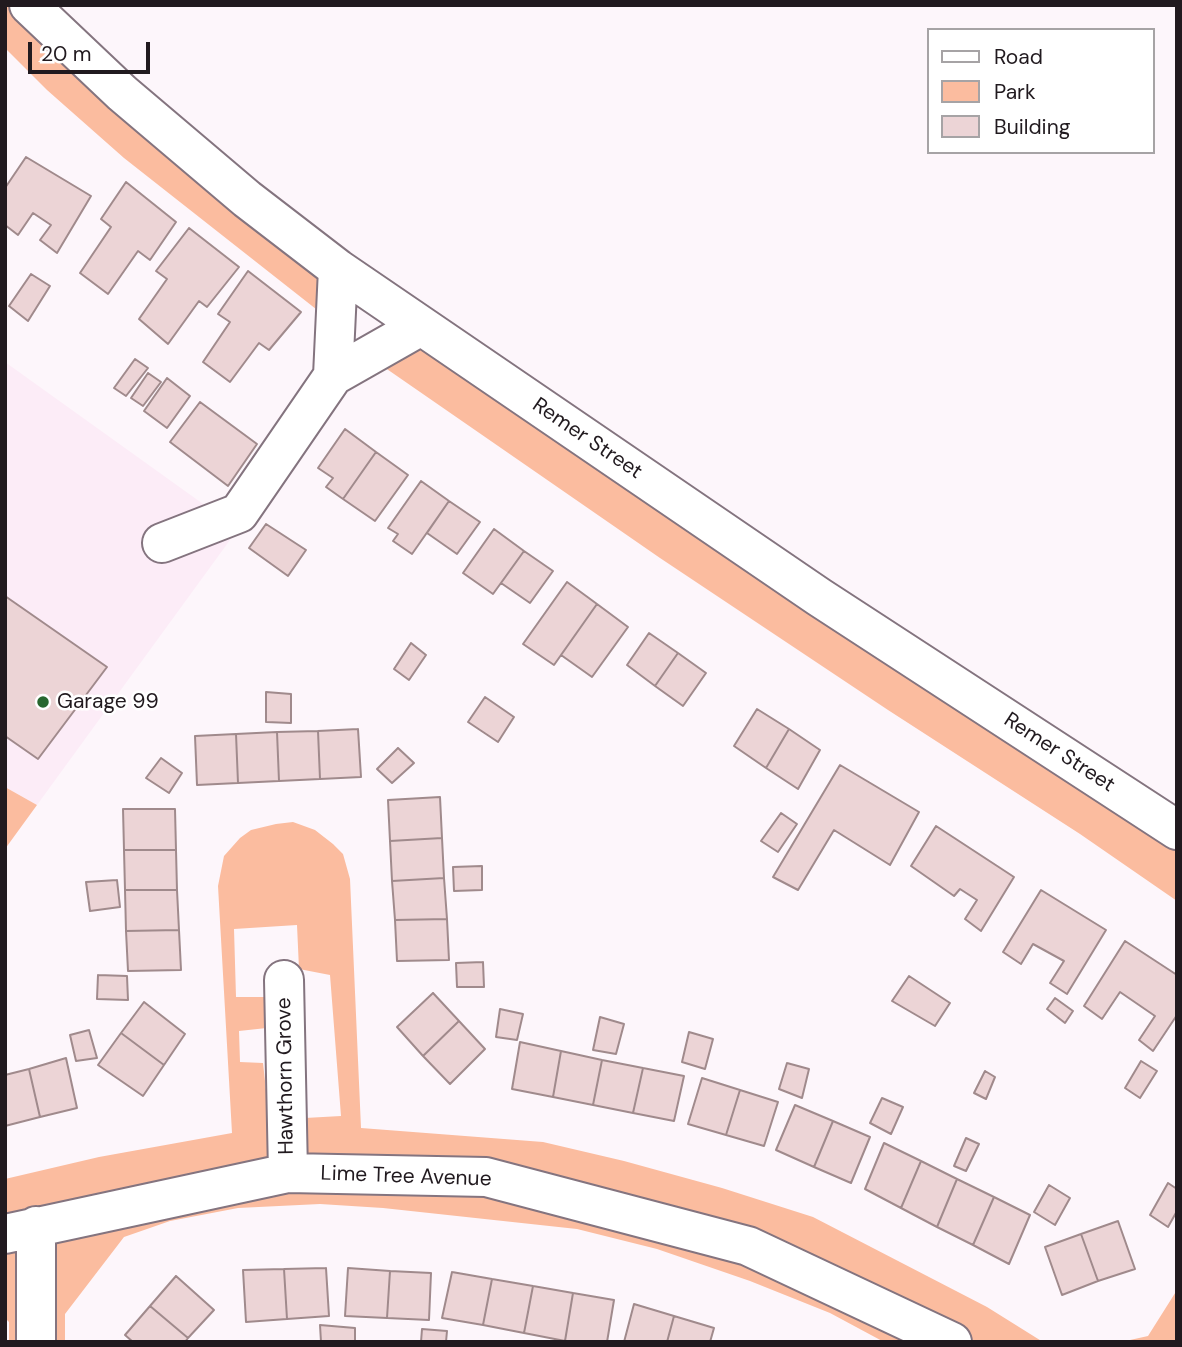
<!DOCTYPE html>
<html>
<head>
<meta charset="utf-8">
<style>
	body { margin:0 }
	#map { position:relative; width:1182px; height:1347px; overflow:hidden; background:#fdf6fb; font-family:"DM Sans",sans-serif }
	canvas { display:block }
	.frame { position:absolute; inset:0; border:7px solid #211a1f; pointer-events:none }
	.legend { position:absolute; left:927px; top:28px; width:228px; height:126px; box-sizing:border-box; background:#fff; border:2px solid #a6a3a5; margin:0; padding:9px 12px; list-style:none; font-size:21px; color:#211a1f }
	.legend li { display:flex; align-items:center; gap:14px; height:35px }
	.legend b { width:35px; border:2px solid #a6a3a5 }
	.scale { position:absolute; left:28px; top:42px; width:122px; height:32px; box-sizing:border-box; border:4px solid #211a1f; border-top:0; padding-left:9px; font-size:21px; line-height:24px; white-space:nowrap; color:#211a1f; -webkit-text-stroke:5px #fff; paint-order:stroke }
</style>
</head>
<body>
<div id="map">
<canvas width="1182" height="1347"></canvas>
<div class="frame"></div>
<ul class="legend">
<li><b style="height:9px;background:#fff"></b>Road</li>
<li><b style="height:19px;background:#fbbc9f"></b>Park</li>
<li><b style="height:19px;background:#ecd4d6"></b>Building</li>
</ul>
<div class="scale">20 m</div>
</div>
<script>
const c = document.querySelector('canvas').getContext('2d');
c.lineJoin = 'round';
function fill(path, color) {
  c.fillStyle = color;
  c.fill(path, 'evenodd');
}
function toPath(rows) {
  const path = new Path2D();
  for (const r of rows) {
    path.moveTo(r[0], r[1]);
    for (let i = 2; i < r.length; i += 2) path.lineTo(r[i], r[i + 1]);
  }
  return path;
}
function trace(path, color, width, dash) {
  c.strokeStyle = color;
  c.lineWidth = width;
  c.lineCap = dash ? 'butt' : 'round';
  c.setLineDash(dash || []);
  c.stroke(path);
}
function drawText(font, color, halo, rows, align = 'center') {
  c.font = font + ' "DM Sans",sans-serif';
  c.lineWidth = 5;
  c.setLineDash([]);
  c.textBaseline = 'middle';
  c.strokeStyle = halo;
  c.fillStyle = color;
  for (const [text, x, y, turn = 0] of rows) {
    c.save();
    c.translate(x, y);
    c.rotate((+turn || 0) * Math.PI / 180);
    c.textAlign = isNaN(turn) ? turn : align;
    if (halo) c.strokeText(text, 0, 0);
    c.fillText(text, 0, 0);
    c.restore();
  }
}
fill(toPath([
	[5,362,238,529,37,805,5,787]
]), '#fcecf7');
fill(toPath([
	[5,5,29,5,338,269,335,324,124,158,47,90,5,48],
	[421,326,1177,830,1177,901,1080,834,888,710,660,558,368,356],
	[5,787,37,805,5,849],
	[293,822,315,830,333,844,343,854,350,879,361,1128,543,1142,624,1161,722,1188,813,1217,987,1307,1043,1342,884,1342,830,1313,750,1281,657,1249,577,1229,383,1208,320,1204,238,1208,170,1221,124,1237,65,1314,65,1342,9,1342,9,1322,5,1318,5,1179,99,1157,232,1133,218,886,224,856,240,838,251,830,276,824],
	[297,925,299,969,330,975,341,1116,287,1119,269,1117,263,1063,240,1062,239,1031,285,1026,284,997,236,997,234,929],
	[1177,1290,1177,1342,1121,1342,1148,1336]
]), '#fbbc9f');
const building = toPath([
	[26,157,91,196,57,253,40,240,51,225,33,213,18,235,5,225,5,188,26,157],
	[126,182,176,222,150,260,138,251,108,294,80,273,111,227,101,219,126,182],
	[189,228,239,267,207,307,199,301,168,344,139,319,167,279,156,271,189,228],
	[248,271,301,312,269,350,259,343,230,382,203,362,230,322,218,314,248,271],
	[31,274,50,286,28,321,9,306,31,274],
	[135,359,148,368,126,396,114,388,135,359],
	[148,373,161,382,143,406,131,398,148,373],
	[167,378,190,396,167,428,144,411,167,378],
	[200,402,257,444,228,486,170,442,200,402],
	[345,429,376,452,343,499,326,487,333,478,318,468,345,429],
	[376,452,408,475,375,521,343,499,376,452],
	[421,481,449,501,412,554,393,541,398,534,388,528,421,481],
	[449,501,480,522,457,554,427,533,449,501],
	[266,524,306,550,288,576,249,548,266,524],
	[494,529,524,551,493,594,463,573,494,529],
	[524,551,553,571,530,603,501,583,524,551],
	[567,582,597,604,554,665,523,644,567,582],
	[5,596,107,667,38,759,5,736,5,596],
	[597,604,628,627,592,677,561,655,597,604],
	[649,633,678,653,655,686,627,665,649,633],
	[411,643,426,655,409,680,394,669,411,643],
	[678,653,706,673,683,706,655,686,678,653],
	[266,692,291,694,291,723,266,722,266,692],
	[485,697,514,717,498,742,468,722,485,697],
	[757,709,789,729,766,768,734,746,757,709],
	[358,729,361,777,320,779,318,731,358,729],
	[789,729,820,750,798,789,766,768,789,729],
	[318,731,320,779,279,781,277,732,318,731],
	[277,732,279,781,238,783,236,734,277,732],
	[236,734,238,783,197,785,195,736,236,734],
	[398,748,414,763,392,783,377,769,398,748],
	[161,758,182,773,169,793,146,778,161,758],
	[840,765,919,812,890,865,834,830,798,890,773,877,840,765],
	[440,797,442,838,390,841,388,800,440,797],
	[123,809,175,809,176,850,124,850,123,809],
	[781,813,797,824,778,852,761,841,781,813],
	[936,826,1014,877,981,931,965,919,977,900,960,889,954,896,911,866,936,826],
	[442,838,444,878,392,881,390,841,442,838],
	[124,850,176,850,177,890,125,890,124,850],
	[482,866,482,890,454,891,453,867,482,866],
	[444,878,447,919,395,920,392,881,444,878],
	[117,880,120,907,90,911,86,882,117,880],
	[125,890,177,890,179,930,126,931,125,890],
	[1041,890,1106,930,1067,994,1050,983,1064,961,1033,944,1021,964,1003,952,1041,890],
	[447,919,449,960,397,961,395,920,447,919],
	[179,930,181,970,128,971,126,931,179,930],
	[1125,941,1177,975,1177,1015,1153,1051,1139,1040,1155,1016,1120,992,1102,1019,1084,1006,1125,941],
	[483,962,484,987,457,987,456,963,483,962],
	[98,975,127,976,128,1000,97,999,98,975],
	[909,976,950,1003,935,1026,892,1001,909,976],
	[433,993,459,1021,423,1056,397,1027,433,993],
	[1055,998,1073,1011,1065,1023,1047,1009,1055,998],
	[144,1002,185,1034,164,1065,121,1033,144,1002],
	[500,1009,523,1014,517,1040,496,1037,500,1009],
	[600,1017,624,1024,616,1054,593,1050,600,1017],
	[459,1021,485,1049,450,1084,423,1056,459,1021],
	[89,1030,97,1058,76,1061,70,1035,89,1030],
	[689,1032,713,1039,705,1069,682,1062,689,1032],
	[121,1033,164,1065,143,1096,98,1065,121,1033],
	[520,1042,561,1051,553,1097,512,1089,520,1042],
	[561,1051,602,1060,593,1105,553,1097,561,1051],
	[66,1058,77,1108,40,1117,29,1069,66,1058],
	[602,1060,643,1068,633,1113,593,1105,602,1060],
	[1141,1061,1157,1071,1140,1098,1125,1088,1141,1061],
	[787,1063,809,1069,802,1098,779,1089,787,1063],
	[643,1068,684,1076,674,1121,633,1113,643,1068],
	[29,1069,40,1117,5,1126,5,1075,29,1069],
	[985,1071,995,1077,986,1099,974,1093,985,1071],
	[702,1078,740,1090,726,1135,688,1124,702,1078],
	[740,1090,778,1102,764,1146,726,1135,740,1090],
	[882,1098,903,1107,891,1134,870,1123,882,1098],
	[795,1105,833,1121,814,1167,776,1150,795,1105],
	[833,1121,870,1137,851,1183,814,1167,833,1121],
	[966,1138,979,1144,966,1171,954,1166,966,1138],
	[884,1143,921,1161,901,1208,865,1189,884,1143],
	[921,1161,957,1179,937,1227,901,1208,921,1161],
	[957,1179,994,1197,973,1245,937,1227,957,1179],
	[1168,1183,1177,1189,1177,1211,1168,1227,1150,1215,1168,1183],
	[1049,1185,1070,1198,1055,1225,1034,1212,1049,1185],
	[994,1197,1030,1215,1009,1264,973,1245,994,1197],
	[1118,1221,1135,1269,1098,1281,1081,1234,1118,1221],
	[1081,1234,1098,1281,1062,1295,1045,1247,1081,1234],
	[326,1268,329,1316,287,1319,284,1269,326,1268],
	[348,1268,390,1271,387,1318,345,1316,348,1268],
	[284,1269,287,1319,246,1322,243,1270,284,1269],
	[390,1271,431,1273,429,1320,387,1318,390,1271],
	[452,1272,492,1279,483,1325,442,1318,452,1272],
	[176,1276,214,1310,188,1338,150,1306,176,1276],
	[492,1279,533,1286,524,1333,483,1325,492,1279],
	[533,1286,573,1293,565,1341,524,1333,533,1286],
	[573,1293,614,1300,607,1342,565,1341,573,1293],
	[634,1304,674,1316,667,1342,624,1342,634,1304],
	[150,1306,188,1338,185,1342,133,1342,125,1335,150,1306],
	[674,1316,714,1328,710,1342,667,1342,674,1316],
	[320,1325,355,1328,355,1342,321,1342,320,1325],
	[422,1329,447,1331,446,1342,421,1342,422,1329]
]);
fill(building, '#ecd4d6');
trace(building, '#a08a8c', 2);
const minor = toPath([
	[29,5,122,93,247,199,338,269,819,597,1177,830],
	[338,269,333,376,421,326],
	[162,543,239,513,333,376],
	[284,980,288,1173],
	[5,1234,288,1173,486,1177,748,1246,952,1342],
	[36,1342,36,1226]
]);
trace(minor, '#84747f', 42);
trace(minor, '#fff', 38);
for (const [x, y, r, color] of [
	[43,702,7,"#27662f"]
]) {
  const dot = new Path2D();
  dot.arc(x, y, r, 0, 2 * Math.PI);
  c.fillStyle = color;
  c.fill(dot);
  trace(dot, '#fff', 2.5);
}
drawText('21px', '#211a1f', '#fff', [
	["Remer Street",587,439,34],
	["Remer Street",1059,753,33],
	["Hawthorn Grove",286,1076,-91],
	["Lime Tree Avenue",406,1177,2]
]);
drawText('21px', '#211a1f', '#fff', [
	["Garage 99",57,702]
], 'left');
</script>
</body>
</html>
